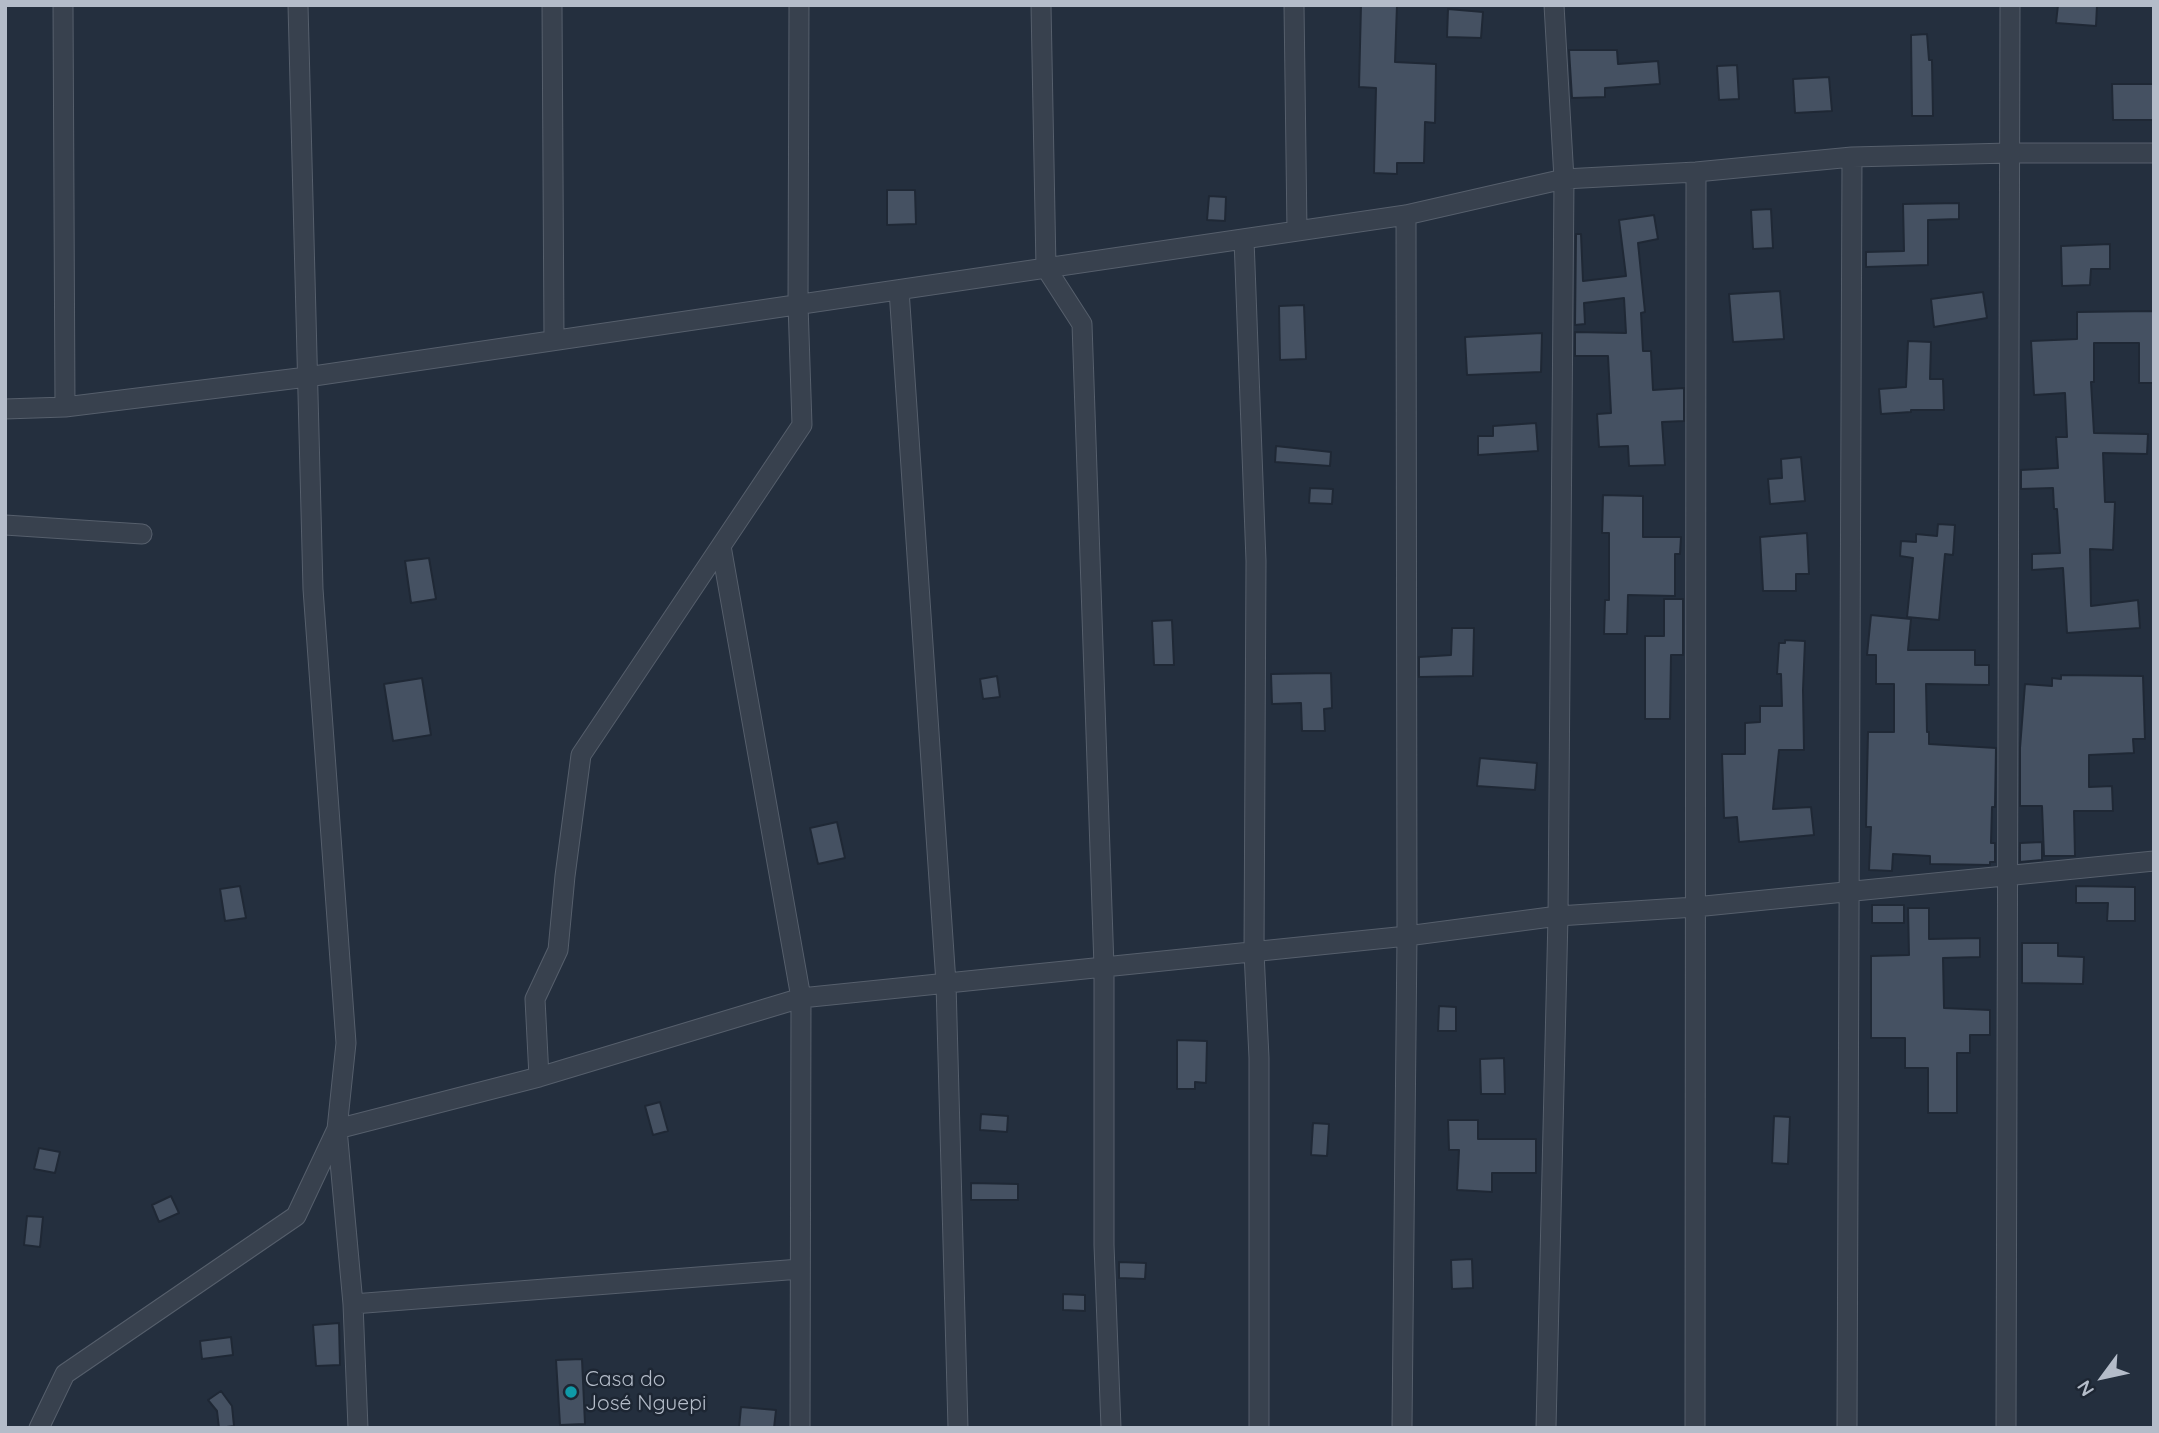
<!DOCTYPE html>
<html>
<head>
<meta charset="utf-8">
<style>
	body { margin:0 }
	#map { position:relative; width:2159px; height:1433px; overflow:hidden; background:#242f3e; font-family:Quicksand,sans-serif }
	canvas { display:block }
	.frame { position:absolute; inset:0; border:7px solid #b4bcc9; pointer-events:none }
	.north { position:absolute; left:2068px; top:1342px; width:70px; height:70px; -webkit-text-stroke:5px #1d2633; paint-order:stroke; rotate:237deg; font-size:19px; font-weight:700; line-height:28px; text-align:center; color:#b4bcc9 }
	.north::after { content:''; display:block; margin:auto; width:24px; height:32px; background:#b4bcc9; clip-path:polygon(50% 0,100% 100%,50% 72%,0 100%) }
</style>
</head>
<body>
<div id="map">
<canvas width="2159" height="1433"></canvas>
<div class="frame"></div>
<div class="north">N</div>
</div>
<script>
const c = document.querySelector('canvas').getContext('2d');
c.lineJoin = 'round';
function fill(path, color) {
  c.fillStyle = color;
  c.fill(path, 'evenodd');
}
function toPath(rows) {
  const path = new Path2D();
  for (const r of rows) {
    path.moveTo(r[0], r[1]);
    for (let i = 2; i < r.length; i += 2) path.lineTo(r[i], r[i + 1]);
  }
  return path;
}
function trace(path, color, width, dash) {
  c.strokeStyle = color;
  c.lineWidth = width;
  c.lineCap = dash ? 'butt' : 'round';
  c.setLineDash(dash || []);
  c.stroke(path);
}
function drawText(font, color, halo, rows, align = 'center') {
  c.font = font + ' Quicksand,sans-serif';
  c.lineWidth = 5;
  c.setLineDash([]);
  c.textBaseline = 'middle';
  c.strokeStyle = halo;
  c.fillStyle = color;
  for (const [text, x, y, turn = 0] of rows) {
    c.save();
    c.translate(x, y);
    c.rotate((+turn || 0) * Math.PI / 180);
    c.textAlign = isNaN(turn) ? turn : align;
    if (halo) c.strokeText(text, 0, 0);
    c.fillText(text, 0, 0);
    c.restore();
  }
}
const building = toPath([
	[1361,5,1397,5,1395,62,1436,64,1435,123,1425,122,1424,163,1397,163,1397,174,1374,173,1376,88,1359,87,1361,5],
	[2058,5,2097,5,2096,26,2056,23,2058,5],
	[1448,9,1483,12,1481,38,1447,37,1448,9],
	[1927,34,1929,60,1932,60,1933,116,1912,116,1911,35,1927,34],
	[1569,50,1617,50,1618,64,1658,61,1660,84,1605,88,1605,97,1572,98,1569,50],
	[1737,65,1739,99,1719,100,1717,66,1737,65],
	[1829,77,1832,111,1795,113,1793,79,1829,77],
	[2112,84,2154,84,2154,120,2113,120,2112,84],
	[887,190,915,190,916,224,887,225,887,190],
	[1209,196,1226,197,1225,221,1207,220,1209,196],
	[1959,203,1959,219,1928,220,1928,265,1866,267,1866,252,1904,251,1903,204,1959,203],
	[1771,209,1773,248,1753,249,1751,210,1771,209],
	[1654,215,1658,239,1638,243,1645,312,1641,313,1643,351,1651,351,1653,390,1684,388,1684,421,1662,422,1665,465,1629,466,1628,446,1599,447,1597,414,1611,413,1608,356,1575,356,1575,332,1626,333,1624,298,1584,303,1585,324,1575,325,1576,234,1581,234,1583,281,1626,276,1619,220,1654,215],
	[2110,244,2110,269,2091,269,2090,285,2062,286,2061,246,2110,244],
	[1780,291,1784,339,1733,342,1729,294,1780,291],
	[1983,292,1987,318,1934,327,1931,299,1983,292],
	[1304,305,1306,359,1280,360,1279,306,1304,305],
	[2154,311,2154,383,2139,383,2139,343,2094,343,2094,382,2091,382,2094,433,2148,434,2147,454,2103,453,2105,502,2115,502,2113,550,2090,549,2091,606,2138,600,2140,628,2067,633,2063,568,2032,570,2032,554,2060,553,2057,509,2054,509,2053,488,2021,489,2021,470,2058,468,2056,437,2067,437,2065,393,2034,395,2031,341,2077,339,2077,312,2154,311],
	[1542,333,1541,372,1467,375,1465,337,1542,333],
	[1908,341,1931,342,1930,379,1943,379,1944,410,1911,410,1911,412,1881,414,1879,389,1906,387,1908,341],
	[1536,423,1538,451,1478,455,1478,436,1493,436,1493,426,1536,423],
	[1276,446,1331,452,1330,466,1275,462,1276,446],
	[1801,457,1805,501,1770,504,1768,479,1782,478,1781,459,1801,457],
	[1310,488,1333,489,1332,504,1309,503,1310,488],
	[1603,495,1643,496,1643,537,1681,537,1680,554,1675,554,1675,596,1628,595,1627,634,1604,634,1605,600,1609,600,1609,533,1602,533,1603,495],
	[1938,524,1955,525,1953,555,1945,554,1939,620,1907,617,1913,558,1900,556,1901,541,1916,542,1916,534,1937,536,1938,524],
	[1807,533,1809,574,1796,574,1796,591,1763,591,1760,537,1807,533],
	[429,558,436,599,411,603,405,561,429,558],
	[1664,599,1683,599,1683,655,1671,655,1670,719,1645,719,1645,636,1664,636,1664,599],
	[1871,615,1911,619,1908,650,1975,650,1975,665,1989,665,1989,685,1926,684,1927,732,1929,732,1929,744,1996,748,1995,807,1992,807,1991,843,1995,843,1995,862,1990,862,1990,865,1930,864,1930,856,1893,854,1892,871,1869,870,1871,827,1866,827,1868,732,1894,732,1894,684,1876,684,1876,655,1867,655,1871,615],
	[1172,620,1174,665,1154,665,1152,621,1172,620],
	[1452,628,1474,628,1473,676,1419,677,1419,657,1451,655,1452,628],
	[1785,640,1805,641,1803,690,1804,750,1779,750,1773,809,1811,807,1814,835,1739,842,1737,817,1724,818,1722,754,1745,754,1745,723,1760,722,1760,706,1782,706,1781,674,1777,674,1779,643,1785,643,1785,640],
	[1331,673,1332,708,1324,709,1325,731,1302,731,1301,703,1272,704,1271,674,1331,673],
	[2061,675,2143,676,2145,739,2133,739,2134,753,2089,755,2089,787,2112,786,2113,811,2074,811,2075,856,2044,856,2042,806,2020,806,2020,748,2025,684,2052,686,2052,678,2061,679,2061,675],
	[997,676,1000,697,983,699,980,679,997,676],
	[422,678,431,735,393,741,384,684,422,678],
	[1480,758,1537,763,1535,790,1477,786,1480,758],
	[837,822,845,858,818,864,810,828,837,822],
	[2042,842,2042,860,2020,862,2020,843,2042,842],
	[240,886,246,918,225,921,220,889,240,886],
	[2076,886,2135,887,2135,921,2107,921,2108,903,2076,903,2076,886],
	[1872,905,1904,905,1904,923,1872,923,1872,905],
	[1908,908,1929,908,1929,939,1980,938,1980,957,1943,958,1944,1008,1990,1010,1990,1035,1970,1035,1970,1053,1957,1053,1957,1113,1928,1113,1928,1068,1905,1068,1905,1038,1871,1038,1871,956,1909,955,1908,908],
	[2022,943,2058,943,2058,956,2084,957,2083,984,2022,983,2022,943],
	[1439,1006,1456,1007,1456,1031,1438,1031,1439,1006],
	[1177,1040,1207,1041,1206,1083,1195,1082,1195,1089,1177,1089,1177,1040],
	[1504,1058,1505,1094,1481,1094,1480,1059,1504,1058],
	[660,1102,668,1131,653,1135,645,1106,660,1102],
	[981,1114,1008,1116,1007,1132,980,1130,981,1114],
	[1774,1116,1790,1117,1788,1164,1772,1163,1774,1116],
	[1448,1120,1478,1120,1478,1139,1536,1139,1536,1173,1492,1173,1492,1192,1457,1190,1459,1150,1449,1150,1448,1120],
	[1313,1123,1329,1124,1327,1156,1311,1155,1313,1123],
	[39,1148,60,1152,55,1173,34,1169,39,1148],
	[971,1183,1018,1184,1018,1200,971,1200,971,1183],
	[171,1196,179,1213,159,1222,152,1205,171,1196],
	[27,1216,43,1217,40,1247,24,1245,27,1216],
	[1472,1259,1473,1288,1452,1289,1451,1260,1472,1259],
	[1119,1262,1146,1263,1145,1279,1119,1278,1119,1262],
	[1063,1294,1085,1295,1085,1311,1063,1310,1063,1294],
	[339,1323,340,1365,316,1366,313,1325,339,1323],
	[231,1337,233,1355,202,1359,200,1341,231,1337],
	[582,1359,585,1424,560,1425,556,1360,582,1359],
	[221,1391,232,1406,234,1426,219,1428,217,1411,208,1400,221,1391],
	[741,1407,776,1410,774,1428,739,1428,741,1407]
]);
fill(building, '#455162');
trace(building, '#1f2835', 2);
const minor = toPath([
	[63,5,65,407],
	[298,5,313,589,346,1043,337,1129,353,1304,358,1428],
	[552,5,554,340],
	[1041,5,1046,268,1082,324,1104,967,1104,1245,1111,1428],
	[1294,5,1297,231],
	[1244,239,1256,561,1254,952,1259,1058,1259,1428],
	[899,290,946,983,958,1428],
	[5,409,65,407,307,377,1046,268,1406,215,1564,179,1696,172,1852,157,2009,153,2154,153],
	[5,525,142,534],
	[721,546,801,998,800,1428],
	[539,1077,535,999,558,950,565,876,581,755,802,425,798,304,799,5],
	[353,1304,800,1269],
	[39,1428,65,1374,296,1216,337,1129,539,1077,801,998,1407,936,1558,916,1695,907,2154,861],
	[1402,1428,1407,936,1406,215],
	[1546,1428,1558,916,1564,179,1554,5],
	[1695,1428,1696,172],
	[1847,1428,1852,157],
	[2006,1428,2010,5]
]);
trace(minor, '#565f6c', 21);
trace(minor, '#38414e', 19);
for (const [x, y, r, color] of [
	[571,1392,7,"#0f9aa8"]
]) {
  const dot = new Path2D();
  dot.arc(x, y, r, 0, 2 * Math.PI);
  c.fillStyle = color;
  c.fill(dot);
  trace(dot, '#1d2633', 2.5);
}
drawText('21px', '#b4bcc9', '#1d2633', [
	["Casa do",585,1380],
	["José Nguepi",585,1404]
], 'left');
</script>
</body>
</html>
